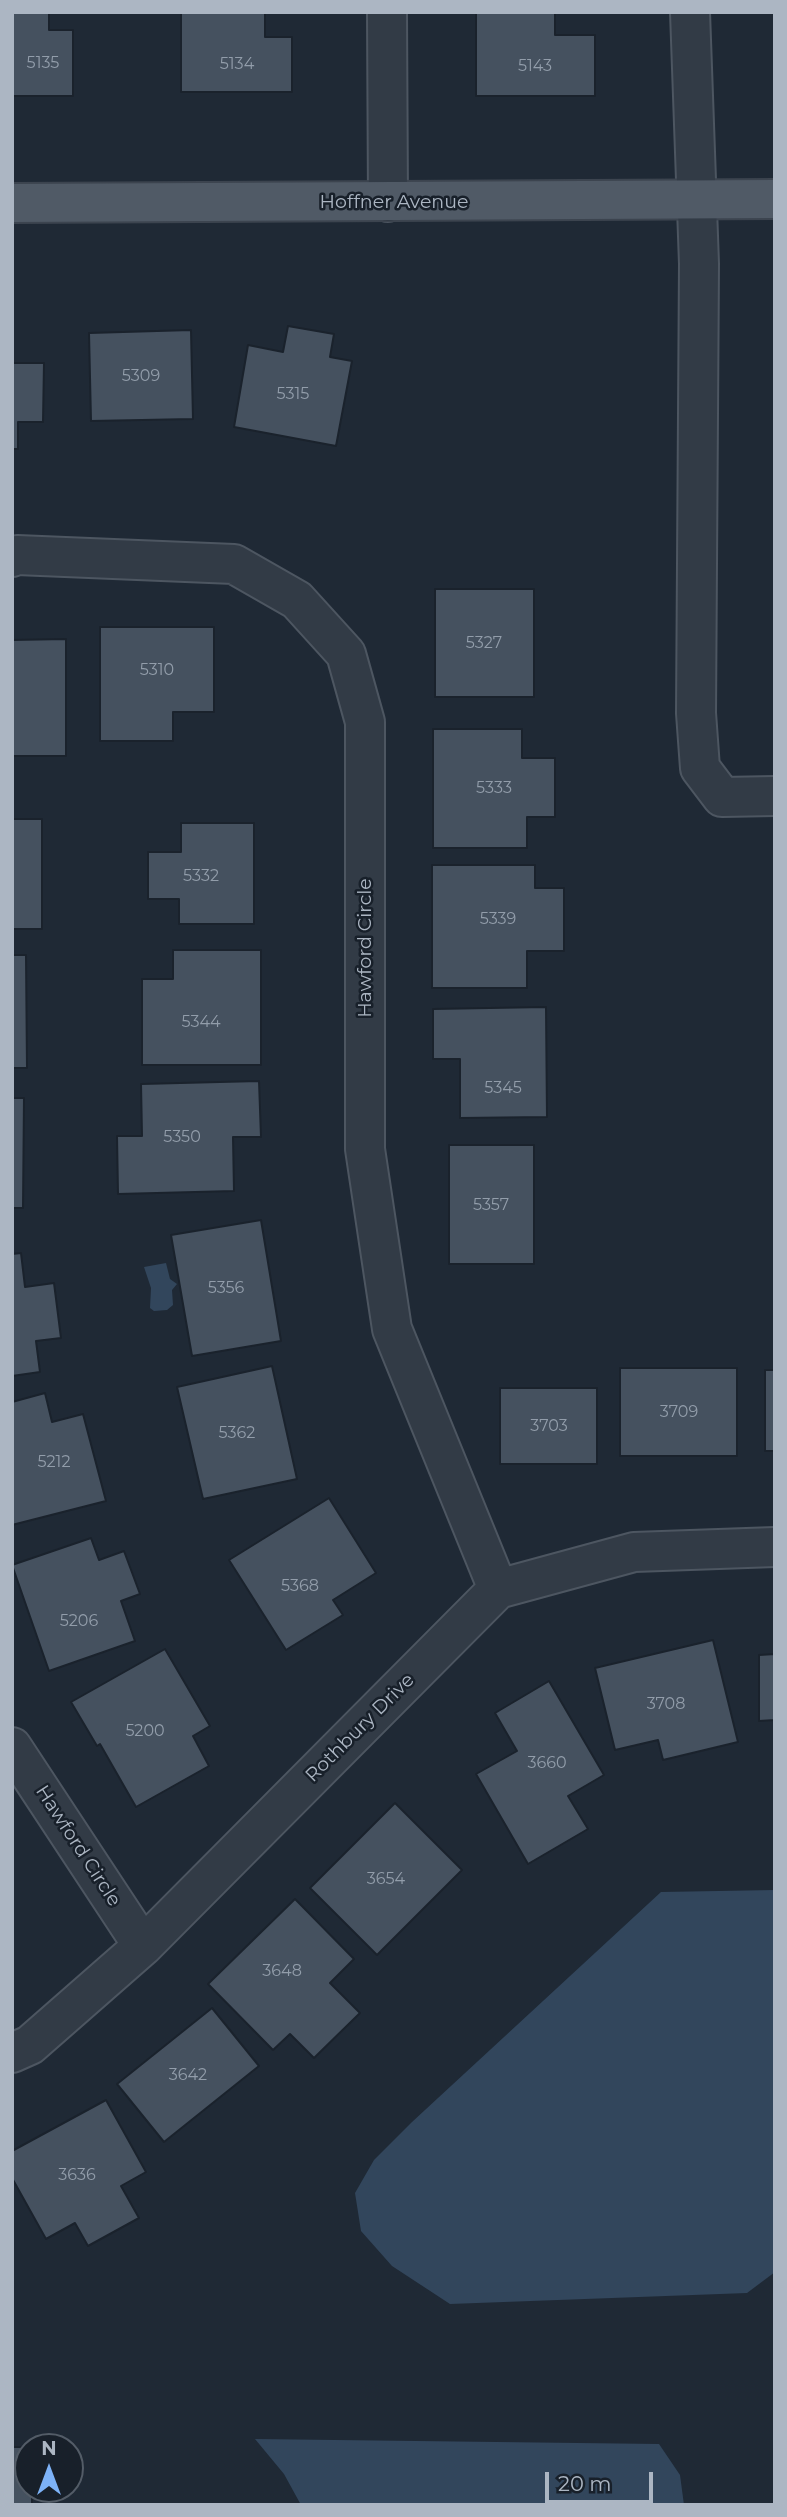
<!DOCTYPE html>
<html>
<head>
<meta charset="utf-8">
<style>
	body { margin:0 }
	#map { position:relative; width:787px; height:2517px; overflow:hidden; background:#1f2935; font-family:Montserrat,sans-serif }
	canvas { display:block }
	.frame { position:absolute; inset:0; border:14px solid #acb6c3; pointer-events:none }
	.north { position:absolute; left:14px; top:2433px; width:70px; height:70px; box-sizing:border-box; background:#18202a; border:2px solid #535c67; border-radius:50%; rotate:0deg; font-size:19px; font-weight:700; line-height:28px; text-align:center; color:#acb6c3 }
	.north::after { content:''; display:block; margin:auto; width:24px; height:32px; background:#7db2f7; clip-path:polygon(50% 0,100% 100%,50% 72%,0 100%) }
	.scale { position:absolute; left:545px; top:2472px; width:108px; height:32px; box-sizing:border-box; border:4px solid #acb6c3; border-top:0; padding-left:9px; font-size:21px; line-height:24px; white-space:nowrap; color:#acb6c3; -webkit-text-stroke:5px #18202a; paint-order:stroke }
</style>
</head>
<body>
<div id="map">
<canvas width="787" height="2517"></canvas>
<div class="frame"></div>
<div class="north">N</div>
<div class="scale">20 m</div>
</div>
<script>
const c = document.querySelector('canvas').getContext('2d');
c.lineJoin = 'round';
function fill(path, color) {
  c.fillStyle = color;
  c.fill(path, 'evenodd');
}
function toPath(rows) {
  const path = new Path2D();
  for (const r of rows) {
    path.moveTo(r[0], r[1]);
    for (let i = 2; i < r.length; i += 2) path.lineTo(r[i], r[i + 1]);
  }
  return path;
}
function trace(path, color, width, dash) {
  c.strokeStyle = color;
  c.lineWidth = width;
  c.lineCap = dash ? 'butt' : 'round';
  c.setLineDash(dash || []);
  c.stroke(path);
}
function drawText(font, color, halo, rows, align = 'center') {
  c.font = font + ' Montserrat,sans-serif';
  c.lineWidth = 5;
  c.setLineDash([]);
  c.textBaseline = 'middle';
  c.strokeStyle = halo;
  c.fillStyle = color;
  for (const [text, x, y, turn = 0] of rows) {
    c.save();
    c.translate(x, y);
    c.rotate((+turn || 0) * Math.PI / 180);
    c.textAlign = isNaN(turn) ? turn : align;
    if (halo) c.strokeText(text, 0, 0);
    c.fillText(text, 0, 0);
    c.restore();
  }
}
fill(toPath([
	[166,1263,170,1279,177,1284,172,1290,173,1305,167,1310,154,1311,150,1308,151,1288,144,1267],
	[775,1890,775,2272,747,2293,450,2304,392,2266,361,2231,355,2193,374,2160,412,2122,661,1892],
	[255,2439,659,2444,680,2475,684,2505,301,2505,284,2474]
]), '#32465c');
const building = toPath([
	[12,12,49,12,49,30,73,30,73,96,12,96,12,12],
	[181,12,265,12,265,37,292,37,292,92,181,92,181,12],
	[476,12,555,12,555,35,595,35,595,96,476,96,476,12],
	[288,326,334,334,330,357,352,361,336,446,234,427,248,345,283,352,288,326],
	[191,330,193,419,91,421,89,333,191,330],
	[12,363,44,363,43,422,18,422,18,449,12,449,12,363],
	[435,589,534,589,534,697,435,697,435,589],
	[100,627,214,627,214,712,173,712,173,741,100,741,100,627],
	[66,639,66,756,12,756,12,640,66,639],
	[433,729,522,729,522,758,555,758,555,817,527,817,527,848,433,848,433,729],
	[12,819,42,819,42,929,12,929,12,819],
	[181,823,254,823,254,924,179,924,179,899,148,899,148,852,181,852,181,823],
	[432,865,535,865,535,888,564,888,564,951,527,951,527,988,432,988,432,865],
	[173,950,261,950,261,1065,142,1065,142,979,173,979,173,950],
	[12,955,26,955,27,1068,12,1068,12,955],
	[546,1007,547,1117,460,1118,460,1059,433,1059,433,1009,546,1007],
	[259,1081,261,1137,233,1137,234,1191,118,1194,117,1136,142,1136,141,1084,259,1081],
	[12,1098,24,1098,23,1208,12,1208,12,1098],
	[449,1145,534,1145,534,1264,449,1264,449,1145],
	[261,1220,281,1341,192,1356,171,1235,261,1220],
	[21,1253,25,1287,54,1283,61,1338,36,1341,40,1372,12,1376,12,1254,21,1253],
	[272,1366,297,1479,203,1499,177,1387,272,1366],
	[620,1368,737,1368,737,1456,620,1456,620,1368],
	[765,1370,775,1370,775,1451,765,1451,765,1370],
	[500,1388,597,1388,597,1464,500,1464,500,1388],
	[45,1393,52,1422,83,1414,106,1501,12,1525,12,1402,45,1393],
	[329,1498,376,1573,333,1600,343,1615,286,1650,229,1560,329,1498],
	[91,1538,99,1560,124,1551,140,1594,121,1601,135,1641,49,1671,12,1565,91,1538],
	[713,1640,738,1742,663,1760,658,1740,615,1750,595,1668,713,1640],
	[165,1649,210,1726,193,1736,209,1766,136,1807,100,1744,97,1746,71,1702,165,1649],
	[775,1654,775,1720,759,1721,759,1655,775,1654],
	[549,1681,604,1775,568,1796,588,1829,528,1864,476,1774,517,1751,495,1713,549,1681],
	[395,1803,462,1870,377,1955,310,1888,395,1803],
	[295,1899,354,1959,330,1983,360,2013,314,2058,290,2034,273,2050,208,1984,295,1899],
	[212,2008,259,2066,164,2142,117,2084,212,2008],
	[106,2100,146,2172,121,2186,139,2218,88,2246,75,2223,46,2239,12,2178,12,2151,106,2100],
	[12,2447,28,2447,28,2489,32,2489,32,2505,12,2505,12,2447]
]);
fill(building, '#45515f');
trace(building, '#1a222c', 2);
const minor = toPath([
	[387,12,388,202],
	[690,12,699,264,696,713,700,768,722,797,775,796],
	[12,557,17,555,234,564,297,600,346,654,365,722,365,1149,392,1329,498,1589],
	[12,1747,143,1946],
	[12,2053,30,2045,143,1946,498,1589,634,1552,775,1547]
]);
const major = toPath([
	[12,203,775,199]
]);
trace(minor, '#4d5661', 42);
trace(major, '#3c444f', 42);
trace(minor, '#323b46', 38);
trace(major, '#505a66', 38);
drawText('16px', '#929daa', null, [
	["5135",43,63],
	["5134",237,64],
	["5143",535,66],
	["5309",141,376],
	["5315",293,394],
	["5327",484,643],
	["5310",157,670],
	["5333",494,788],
	["5332",201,876],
	["5339",498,919],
	["5344",201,1022],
	["5345",503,1088],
	["5350",182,1137],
	["5357",491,1205],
	["5356",226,1288],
	["3709",679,1412],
	["3703",549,1426],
	["5362",237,1433],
	["5212",54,1462],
	["5368",300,1586],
	["5206",79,1621],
	["3708",666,1704],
	["5200",145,1731],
	["3660",547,1763],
	["3654",386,1879],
	["3648",282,1971],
	["3642",188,2075],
	["3636",77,2175]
]);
drawText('19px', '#acb6c3', '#18202a', [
	["Hoffner Avenue",394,202],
	["Hawford Circle",365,948,-90],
	["Rothbury Drive",360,1728,-45],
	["Hawford Circle",78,1846,57]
]);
</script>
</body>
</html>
